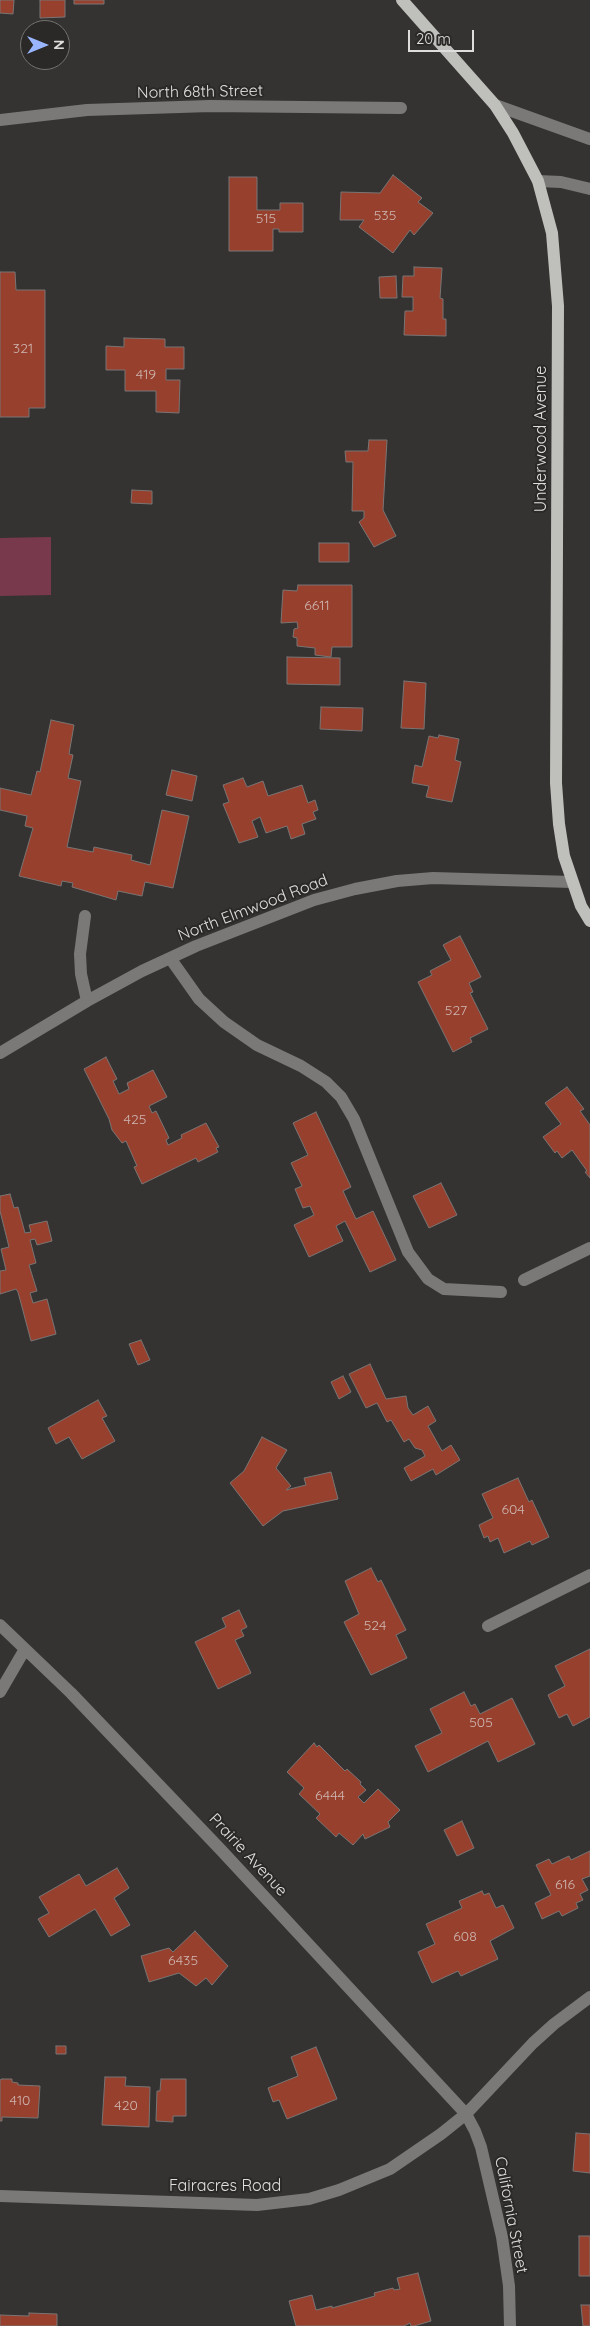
<!DOCTYPE html>
<html>
<head>
<meta charset="utf-8">
<style>
	body { margin:0 }
	#map { position:relative; width:590px; height:2326px; overflow:hidden; background:#353331; font-family:Quicksand,sans-serif }
	canvas { display:block }
	.north { position:absolute; left:20px; top:20px; width:50px; height:50px; box-sizing:border-box; background:#2b2927; border:1px solid #737170; border-radius:50%; rotate:90deg; font-size:14px; font-weight:700; line-height:20px; text-align:center; color:#e0dedd }
	.north::after { content:''; display:block; margin:auto; width:18px; height:22px; background:#99b5fd; clip-path:polygon(50% 0,100% 100%,50% 72%,0 100%) }
	.scale { position:absolute; left:408px; top:30px; width:66px; height:22px; box-sizing:border-box; border:2px solid #e0dedd; border-top:0; padding-left:6px; font-size:15px; line-height:18px; white-space:nowrap; color:#e0dedd; -webkit-text-stroke:4px #2b2927; paint-order:stroke }
</style>
</head>
<body>
<div id="map">
<canvas width="590" height="2326"></canvas>
<div class="north">N</div>
<div class="scale">20 m</div>
</div>
<script>
const c = document.querySelector('canvas').getContext('2d');
c.lineJoin = 'round';
function fill(path, color) {
  c.fillStyle = color;
  c.fill(path, 'evenodd');
}
function toPath(rows) {
  const path = new Path2D();
  for (const r of rows) {
    path.moveTo(r[0], r[1]);
    for (let i = 2; i < r.length; i += 2) path.lineTo(r[i], r[i + 1]);
  }
  return path;
}
function trace(path, color, width, dash) {
  c.strokeStyle = color;
  c.lineWidth = width;
  c.lineCap = dash ? 'butt' : 'round';
  c.setLineDash(dash || []);
  c.stroke(path);
}
function drawText(font, color, halo, rows, align = 'center') {
  c.font = font + ' Quicksand,sans-serif';
  c.lineWidth = 4;
  c.setLineDash([]);
  c.textBaseline = 'middle';
  c.strokeStyle = halo;
  c.fillStyle = color;
  for (const [text, x, y, turn = 0] of rows) {
    c.save();
    c.translate(x, y);
    c.rotate((+turn || 0) * Math.PI / 180);
    c.textAlign = isNaN(turn) ? turn : align;
    if (halo) c.strokeText(text, 0, 0);
    c.fillText(text, 0, 0);
    c.restore();
  }
}
fill(toPath([
	[51,537,51,595,0,596,0,538]
]), '#79394d');
const building = toPath([
	[0,0,14,0,13,14,0,13,0,0],
	[40,0,65,0,65,17,40,18,40,0],
	[74,0,104,0,104,4,74,4,74,0],
	[393,175,422,198,418,202,433,213,414,235,410,230,393,253,359,227,364,220,340,220,341,192,380,193,393,175],
	[229,177,257,177,257,210,280,210,280,203,303,203,303,232,279,232,279,229,273,229,273,251,229,251,229,177],
	[414,267,442,268,440,298,443,299,443,319,446,319,446,336,404,335,405,311,413,311,413,297,402,297,403,276,414,276,414,267],
	[0,272,15,272,16,290,45,290,45,408,29,408,29,417,0,417,0,272],
	[396,276,397,298,380,298,379,277,396,276],
	[124,338,165,339,165,347,184,347,184,369,166,369,166,380,180,380,179,413,156,412,156,391,125,391,125,370,106,370,106,346,124,347,124,338],
	[369,440,387,440,383,510,396,536,374,547,359,522,364,518,364,511,352,511,353,462,346,462,345,451,368,451,369,440],
	[132,490,152,491,152,504,131,503,132,490],
	[319,543,349,543,349,562,319,562,319,543],
	[298,585,352,585,352,647,332,647,331,657,315,655,315,648,297,646,297,638,293,637,294,629,298,628,297,622,281,623,283,590,297,591,298,585],
	[287,657,340,658,340,685,287,684,287,657],
	[404,681,426,683,424,729,401,728,404,681],
	[321,707,363,708,362,731,320,729,321,707],
	[51,720,74,725,69,754,73,755,68,778,81,781,67,847,93,852,94,847,132,855,131,860,150,865,162,810,189,816,173,888,145,882,142,896,118,891,116,900,72,887,73,883,62,881,61,886,19,876,33,828,25,826,27,816,0,810,0,788,31,795,37,771,40,772,51,720],
	[439,735,459,739,455,760,461,762,452,802,426,797,429,786,412,783,415,765,422,767,429,736,438,738,439,735],
	[172,770,197,776,192,801,166,795,172,770],
	[243,778,247,787,263,781,268,796,302,785,308,803,315,800,318,810,313,812,316,819,302,824,305,834,291,839,287,826,266,833,260,817,252,821,258,837,239,843,223,804,229,802,223,785,243,778],
	[460,936,481,977,469,983,473,992,470,993,488,1029,470,1038,472,1042,453,1052,418,982,432,975,430,971,451,960,443,945,460,936],
	[106,1057,117,1079,113,1081,119,1094,129,1089,127,1083,153,1070,167,1097,149,1106,152,1113,156,1111,169,1138,166,1140,168,1145,182,1138,181,1135,206,1123,219,1147,216,1148,218,1152,198,1162,196,1158,142,1184,134,1167,137,1166,126,1141,122,1143,112,1130,109,1119,84,1069,106,1057],
	[567,1087,584,1109,580,1111,590,1125,590,1178,585,1172,587,1171,572,1150,562,1158,557,1151,555,1153,543,1137,561,1124,545,1103,567,1087],
	[316,1112,351,1187,343,1191,356,1219,373,1211,396,1260,370,1272,345,1221,336,1226,343,1241,309,1257,294,1225,314,1215,310,1206,303,1208,295,1189,302,1186,291,1163,308,1155,293,1123,316,1112],
	[441,1183,457,1215,429,1228,413,1196,441,1183],
	[10,1194,14,1208,18,1207,25,1233,31,1232,29,1225,47,1221,52,1241,37,1245,35,1239,30,1240,36,1263,29,1265,37,1291,30,1293,33,1303,47,1299,56,1334,31,1341,18,1292,16,1289,0,1294,0,1271,6,1270,1,1249,9,1247,0,1211,0,1196,10,1194],
	[141,1340,150,1360,138,1365,129,1344,141,1340],
	[370,1364,386,1399,406,1396,408,1408,413,1415,428,1406,436,1421,428,1426,442,1451,451,1445,460,1460,436,1475,433,1469,411,1481,404,1468,425,1456,422,1450,415,1448,409,1439,404,1442,391,1420,387,1422,377,1403,366,1408,349,1374,370,1364],
	[343,1376,351,1392,339,1399,331,1382,343,1376],
	[98,1400,107,1416,102,1418,115,1441,82,1459,69,1437,56,1444,48,1428,98,1400],
	[262,1437,287,1450,276,1468,291,1486,286,1490,306,1485,304,1478,331,1472,338,1499,283,1511,263,1526,230,1483,244,1471,262,1437],
	[518,1478,529,1502,532,1500,549,1537,532,1545,530,1541,504,1553,498,1538,490,1542,488,1536,484,1538,479,1525,493,1518,482,1494,518,1478],
	[371,1568,378,1582,381,1580,406,1630,396,1635,407,1658,371,1675,344,1622,359,1614,345,1581,371,1568],
	[239,1610,247,1627,241,1630,244,1636,235,1640,251,1673,218,1689,195,1642,226,1627,222,1618,239,1610],
	[590,1649,590,1717,573,1726,567,1714,559,1718,548,1695,565,1686,555,1666,590,1649],
	[464,1692,471,1706,475,1704,480,1714,512,1698,535,1744,498,1762,488,1741,428,1772,415,1746,442,1733,430,1709,464,1692],
	[314,1743,317,1747,319,1745,345,1771,347,1769,361,1782,360,1784,366,1790,358,1797,364,1803,378,1789,400,1810,388,1822,390,1827,365,1839,363,1834,353,1845,339,1833,336,1837,316,1818,320,1814,299,1794,304,1788,287,1772,314,1743],
	[462,1821,474,1848,457,1856,444,1830,462,1821],
	[590,1851,590,1876,582,1879,588,1890,580,1894,583,1900,576,1903,578,1908,562,1916,559,1911,542,1919,535,1903,551,1895,536,1865,549,1859,552,1864,569,1856,571,1860,590,1851],
	[117,1868,129,1888,114,1898,130,1925,111,1936,95,1909,49,1937,38,1919,49,1913,39,1897,79,1874,86,1886,117,1868],
	[482,1891,484,1895,489,1893,496,1908,503,1905,514,1928,490,1941,498,1959,461,1976,458,1971,432,1983,418,1952,435,1944,426,1924,462,1908,459,1901,482,1891],
	[195,1931,228,1966,212,1985,206,1978,196,1986,179,1973,149,1982,141,1956,169,1948,173,1952,195,1931],
	[56,2046,66,2046,66,2054,56,2054,56,2046],
	[316,2047,337,2099,287,2119,279,2100,273,2102,268,2088,298,2076,291,2057,316,2047],
	[105,2077,126,2077,125,2086,150,2087,149,2127,102,2125,105,2077],
	[2,2079,12,2079,12,2082,18,2083,18,2085,40,2086,38,2118,2,2117,2,2121,0,2121,0,2080,2,2079],
	[161,2079,186,2079,186,2116,173,2116,173,2122,156,2121,157,2091,160,2091,161,2079],
	[576,2133,590,2134,590,2173,573,2171,576,2133],
	[579,2236,590,2236,590,2276,579,2276,579,2236],
	[418,2273,431,2321,414,2326,411,2326,410,2323,404,2326,296,2326,289,2301,312,2295,316,2310,332,2306,332,2308,375,2296,374,2293,393,2288,394,2290,400,2289,397,2278,418,2273],
	[581,2305,590,2305,590,2326,583,2326,581,2305],
	[29,2313,57,2314,57,2326,0,2326,0,2315,29,2316,29,2313]
]);
fill(building, '#97402e');
trace(building, '#797574', 1);
trace(toPath([
	[495,105,590,139],
	[0,120,87,110,210,106,401,108],
	[538,181,561,182,590,189],
	[85,916,80,954,81,974,87,1001],
	[170,958,199,999,224,1022,257,1045,301,1066,326,1082,341,1097,354,1119,408,1252,428,1279,444,1289,501,1292],
	[0,1053,87,1001,142,971,196,946,314,900,355,889,397,881,433,878,572,882],
	[524,1280,590,1248],
	[0,1625,71,1693,221,1850,466,2114,475,2131,481,2147,502,2237,509,2286,510,2326],
	[488,1626,590,1575],
	[0,1692,25,1649],
	[0,2196,257,2205,309,2199,339,2190,390,2169,441,2134,466,2114,533,2043,554,2024,590,1997]
]), '#7a7978', 12);
trace(toPath([
	[402,0,495,105,513,133,538,181,552,233,558,306,556,783,559,824,564,856,581,906,590,921]
]), '#bfbfbc', 12);
drawText('14px', '#ceb6b1', null, [
	["535",385,216],
	["515",266,219],
	["321",23,349],
	["419",146,375],
	["6611",317,606],
	["527",456,1011],
	["425",135,1120],
	["604",513,1510],
	["524",375,1626],
	["505",481,1723],
	["6444",330,1796],
	["616",565,1885],
	["608",465,1937],
	["6435",183,1961],
	["410",20,2101],
	["420",126,2106]
]);
drawText('16px', '#e0dedd', '#2b2927', [
	["North 68th Street",200,92,-1],
	["Underwood Avenue",541,439,-90],
	["North Elmwood Road",253,908,-21],
	["Prairie Avenue",248,1855,47],
	["Fairacres Road",225,2186],
	["California Street",511,2215,79]
]);
</script>
</body>
</html>
